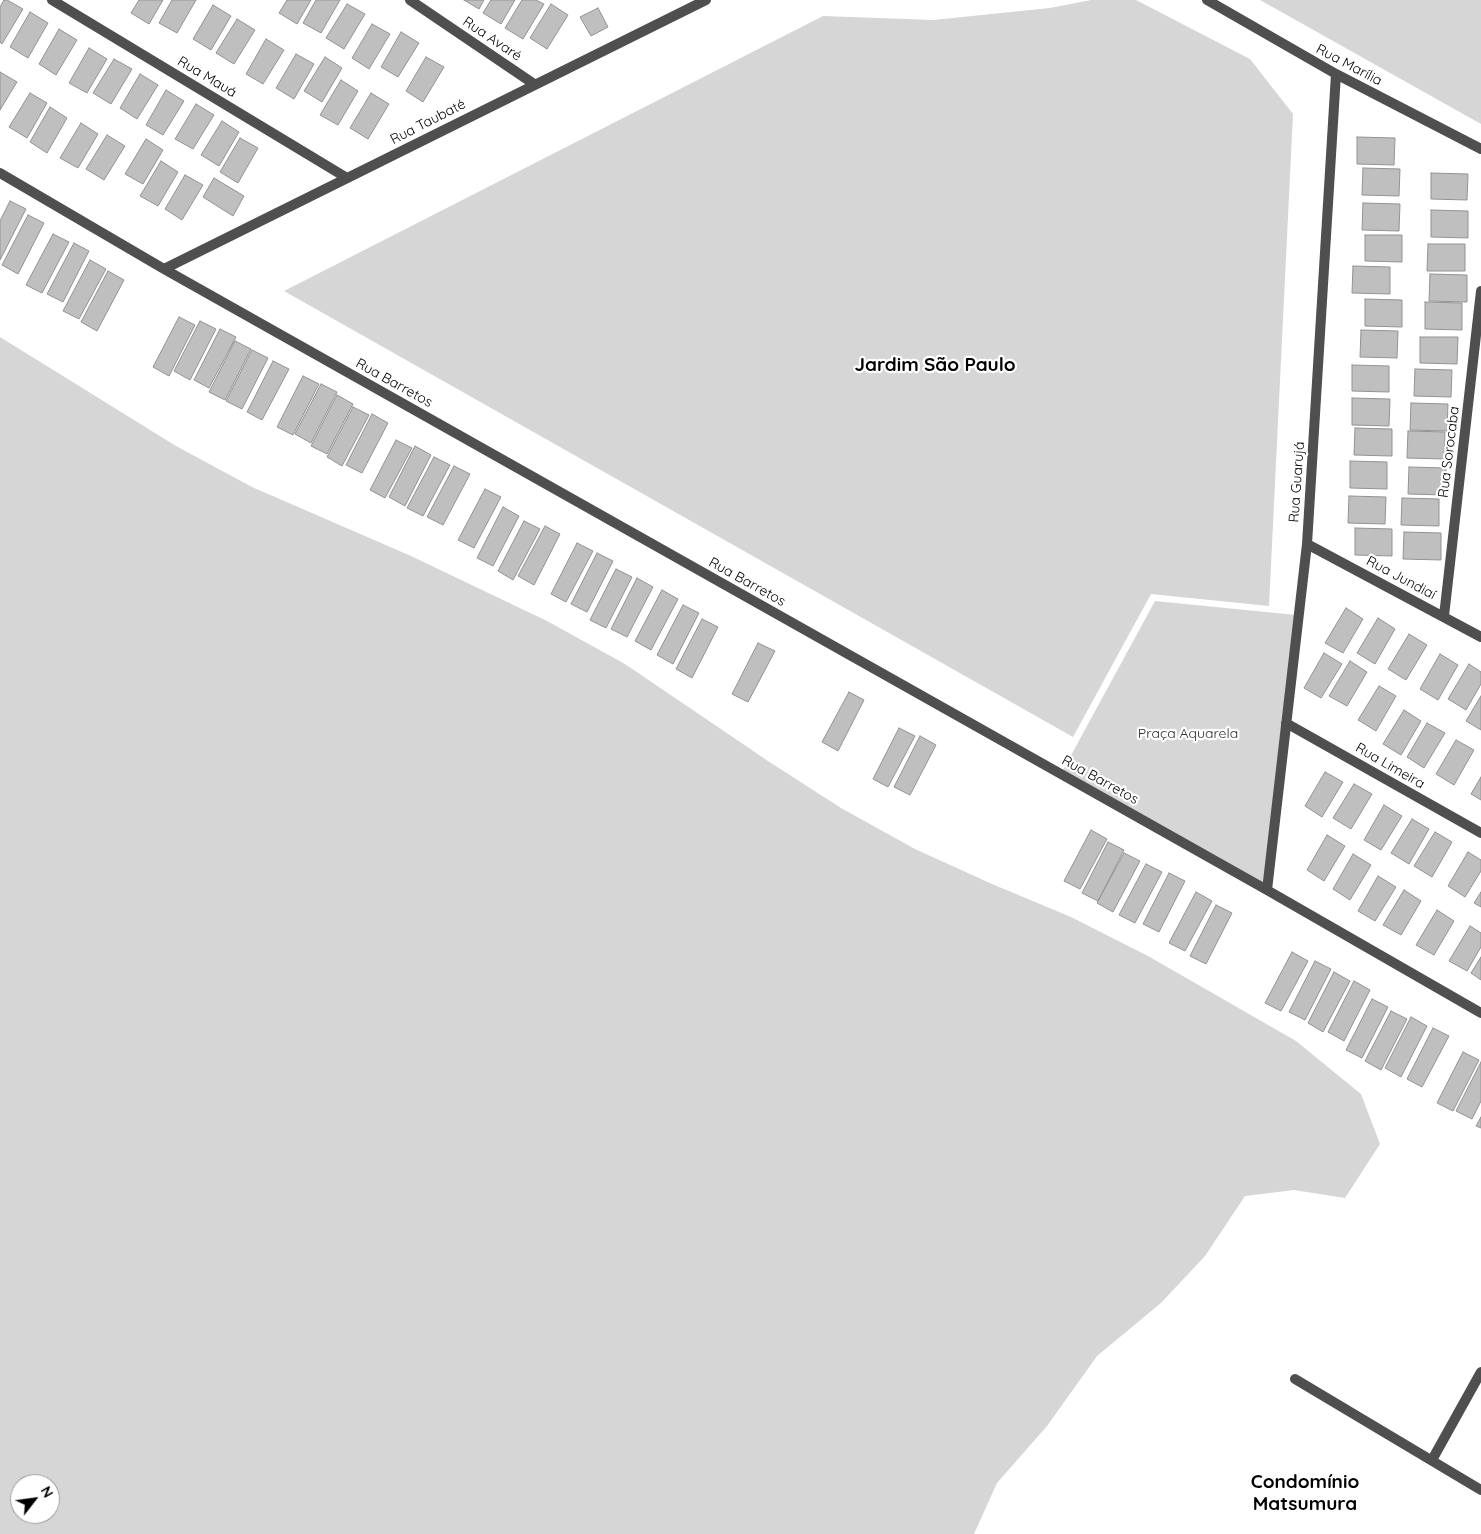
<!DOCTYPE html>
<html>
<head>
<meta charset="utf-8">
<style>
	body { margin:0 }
	#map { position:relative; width:1481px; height:1534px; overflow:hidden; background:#fff; font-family:Quicksand,sans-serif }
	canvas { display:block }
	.north { position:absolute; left:10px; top:1474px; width:50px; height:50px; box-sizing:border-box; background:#fff; border:1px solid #999; border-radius:50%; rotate:60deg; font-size:14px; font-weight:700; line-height:20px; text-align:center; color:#000 }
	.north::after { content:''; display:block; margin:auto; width:18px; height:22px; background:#000; clip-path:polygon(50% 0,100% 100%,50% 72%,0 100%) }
</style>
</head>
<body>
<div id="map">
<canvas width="1481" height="1534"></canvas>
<div class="north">N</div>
</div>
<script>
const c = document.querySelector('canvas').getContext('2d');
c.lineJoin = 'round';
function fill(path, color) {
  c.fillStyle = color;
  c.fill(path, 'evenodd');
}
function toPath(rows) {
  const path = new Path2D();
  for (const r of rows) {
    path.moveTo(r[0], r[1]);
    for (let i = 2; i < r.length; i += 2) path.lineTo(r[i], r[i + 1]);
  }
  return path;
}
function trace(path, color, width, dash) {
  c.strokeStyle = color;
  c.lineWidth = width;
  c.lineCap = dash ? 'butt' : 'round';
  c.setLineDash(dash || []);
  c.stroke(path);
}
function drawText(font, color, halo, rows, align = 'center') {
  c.font = font + ' Quicksand,sans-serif';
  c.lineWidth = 4.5;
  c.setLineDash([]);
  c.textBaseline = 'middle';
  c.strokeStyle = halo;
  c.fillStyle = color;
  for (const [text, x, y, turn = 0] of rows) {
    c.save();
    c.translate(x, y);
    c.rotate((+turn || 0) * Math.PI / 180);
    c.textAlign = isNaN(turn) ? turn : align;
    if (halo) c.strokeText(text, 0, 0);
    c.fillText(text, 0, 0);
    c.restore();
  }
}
fill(toPath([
	[1091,0,1136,0,1250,59,1293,114,1269,606,1151,594,1073,737,284,291,823,16,933,20,1050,8],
	[1260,0,1481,0,1481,124],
	[0,337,176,446,252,487,411,556,547,621,625,664,768,761,841,808,915,849,992,884,1071,917,1148,956,1296,1041,1361,1094,1380,1144,1345,1198,1294,1190,1245,1196,1205,1256,1161,1303,1097,1356,1047,1426,997,1483,974,1534,0,1534],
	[20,1484,50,1484,50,1514,20,1514],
	[1155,601,1296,615,1265,885,1063,770]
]), '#d6d6d6');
const building = toPath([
	[4,0,7,0,23,9,2,44,0,42,0,7,4,0],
	[139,0,163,0,149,24,131,13,139,0],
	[172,0,196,0,177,33,159,23,172,0],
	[287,0,311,0,297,24,279,13,287,0],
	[316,0,340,0,321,33,303,23,316,0],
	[464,0,484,0,479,9,464,0],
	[491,0,515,0,501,24,483,13,491,0],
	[522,0,536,0,544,4,523,39,505,28,522,0],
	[347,4,365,14,344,49,326,38,347,4],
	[551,4,568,15,547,49,530,38,551,4],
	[213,5,231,16,211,50,193,39,213,5],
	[598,8,608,27,591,36,580,17,598,8],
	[30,12,48,23,28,58,10,47,30,12],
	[237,19,255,30,234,64,216,53,237,19],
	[372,24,390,34,369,69,352,58,372,24],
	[59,29,77,40,56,75,39,64,59,29],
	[401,32,419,43,398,77,381,67,401,32],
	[266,39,284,50,263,84,246,74,266,39],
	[89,48,107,59,87,93,69,83,89,48],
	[296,54,314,64,294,99,276,88,296,54],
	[325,57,342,68,322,102,304,91,325,57],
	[426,57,444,67,423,102,406,91,426,57],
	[114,59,132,69,111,104,93,93,114,59],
	[0,72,17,82,0,110,0,72],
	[140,74,158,85,137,119,120,108,140,74],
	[341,80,358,91,338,125,320,115,341,80],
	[166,90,184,101,163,135,146,125,166,90],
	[30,93,47,103,27,138,9,127,30,93],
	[371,93,389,104,368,139,350,128,371,93],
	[196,104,214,115,193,149,175,139,196,104],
	[50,107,67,118,47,153,30,142,50,107],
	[222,121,239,132,219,166,201,155,222,121],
	[81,123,98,134,78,168,60,158,81,123],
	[107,135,125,146,104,180,86,169,107,135],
	[1357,137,1395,138,1394,165,1357,164,1357,137],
	[240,138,258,148,238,183,220,172,240,138],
	[146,139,163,150,143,184,125,174,146,139],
	[161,161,178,172,158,206,140,196,161,161],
	[1363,168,1400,169,1399,196,1362,195,1363,168],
	[1431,173,1468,174,1467,200,1431,199,1431,173],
	[185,175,203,185,182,220,165,209,185,175],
	[214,178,244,196,233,216,203,197,214,178],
	[10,201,26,209,0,260,0,221,10,201],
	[1363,203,1400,204,1399,231,1362,230,1363,203],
	[1431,210,1468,211,1468,238,1431,237,1431,210],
	[28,215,44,223,18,274,2,265,28,215],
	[53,234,69,242,42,293,26,285,53,234],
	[1365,235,1402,235,1402,262,1365,261,1365,235],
	[74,243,89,251,63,302,47,294,74,243],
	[1428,244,1465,244,1465,271,1427,271,1428,244],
	[90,260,106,269,79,319,63,311,90,260],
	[1353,266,1390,267,1390,294,1352,293,1353,266],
	[108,271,124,280,97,331,81,322,108,271],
	[1430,274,1467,275,1467,302,1429,301,1430,274],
	[1365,299,1402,300,1402,327,1365,326,1365,299],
	[1425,302,1462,303,1462,330,1425,329,1425,302],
	[179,317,195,325,169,376,153,367,179,317],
	[200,321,216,329,190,380,174,371,200,321],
	[220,329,236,337,209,388,194,380,220,329],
	[1361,330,1398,331,1397,358,1360,357,1361,330],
	[1420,337,1458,337,1457,364,1420,363,1420,337],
	[235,341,251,349,225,400,209,392,235,341],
	[252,350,268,358,242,409,226,401,252,350],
	[273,361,289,369,262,420,247,412,273,361],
	[1352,365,1389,366,1389,392,1352,391,1352,365],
	[1415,369,1452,370,1451,397,1414,396,1415,369],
	[303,376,319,384,293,435,277,427,303,376],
	[321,384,337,392,311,443,295,434,321,384],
	[337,395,353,404,327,454,311,446,337,395],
	[1352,398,1390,399,1389,426,1352,425,1352,398],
	[1411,403,1448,404,1447,431,1410,430,1411,403],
	[353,407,369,415,342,466,327,457,353,407],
	[372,414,388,423,362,473,346,465,372,414],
	[1355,428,1392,429,1392,456,1354,455,1355,428],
	[1408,431,1445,432,1444,459,1407,458,1408,431],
	[396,440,412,448,385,498,370,490,396,440],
	[415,446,431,455,405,506,389,497,415,446],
	[434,457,450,465,423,516,407,508,434,457],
	[1350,461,1387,462,1387,489,1350,488,1350,461],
	[454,466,470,474,443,525,427,517,454,466],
	[1409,467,1446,468,1446,495,1408,494,1409,467],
	[485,489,501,497,474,548,458,540,485,489],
	[1349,496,1386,497,1385,524,1348,523,1349,496],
	[1402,498,1439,499,1439,526,1401,525,1402,498],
	[503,507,519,516,493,566,477,558,503,507],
	[524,521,540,529,513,580,498,571,524,521],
	[545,526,560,534,534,585,518,576,545,526],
	[1355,528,1392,529,1392,556,1355,555,1355,528],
	[1404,532,1441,533,1441,560,1403,559,1404,532],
	[577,543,593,551,566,602,551,594,577,543],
	[597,553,613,561,587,612,571,604,597,553],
	[616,569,632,577,606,628,590,620,616,569],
	[637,578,653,587,627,637,611,629,637,578],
	[662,590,678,599,651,650,635,641,662,590],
	[683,605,699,613,673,664,657,655,683,605],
	[1346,608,1363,619,1343,653,1325,643,1346,608],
	[1378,618,1395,629,1375,664,1357,653,1378,618],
	[702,619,718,627,692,678,676,669,702,619],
	[1409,634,1427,645,1406,680,1388,669,1409,634],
	[758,643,775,651,748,702,732,694,758,643],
	[1324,653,1342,664,1321,698,1304,688,1324,653],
	[1440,654,1458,665,1438,700,1420,689,1440,654],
	[1350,661,1367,672,1347,706,1329,696,1350,661],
	[1469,664,1481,672,1481,684,1466,710,1448,699,1469,664],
	[1379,686,1396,696,1376,731,1358,720,1379,686],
	[849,692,864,700,838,751,822,742,849,692],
	[1481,696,1481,730,1466,721,1481,696],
	[1404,710,1421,721,1401,755,1383,744,1404,710],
	[1427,723,1445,733,1424,768,1407,757,1427,723],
	[899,728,915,736,888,787,873,779,899,728],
	[920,736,936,745,910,795,894,787,920,736],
	[1456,740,1474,750,1454,785,1436,774,1456,740],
	[1325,772,1343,782,1322,817,1305,806,1325,772],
	[1481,777,1481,800,1471,794,1481,777],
	[1354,784,1372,794,1351,829,1333,818,1354,784],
	[1384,805,1402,816,1381,850,1364,840,1384,805],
	[1412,819,1429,829,1409,864,1391,853,1412,819],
	[1091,830,1107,839,1080,889,1064,881,1091,830],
	[1435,832,1452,842,1432,877,1414,866,1435,832],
	[1327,835,1345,846,1324,881,1307,870,1327,835],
	[1108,842,1124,850,1098,901,1082,893,1108,842],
	[1468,852,1481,860,1481,871,1465,897,1448,886,1468,852],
	[1124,853,1140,861,1113,912,1097,903,1124,853],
	[1353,854,1371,865,1350,900,1333,889,1353,854],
	[1146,864,1162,872,1135,923,1119,915,1146,864],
	[1169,873,1185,881,1159,932,1143,924,1169,873],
	[1378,876,1396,887,1375,921,1358,911,1378,876],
	[1404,890,1421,901,1401,935,1383,925,1404,890],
	[1196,892,1212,901,1185,951,1169,943,1196,892],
	[1481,892,1481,907,1474,903,1481,892],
	[1216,905,1232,913,1206,964,1190,956,1216,905],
	[1437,910,1454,921,1434,955,1416,945,1437,910],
	[1470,926,1481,933,1481,947,1467,971,1449,961,1470,926],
	[1292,952,1308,961,1281,1011,1265,1003,1292,952],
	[1481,957,1481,980,1471,973,1481,957],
	[1315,961,1331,969,1305,1020,1289,1012,1315,961],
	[1334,972,1350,981,1323,1032,1308,1023,1334,972],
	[1354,981,1370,990,1344,1041,1328,1032,1354,981],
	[1372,999,1388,1007,1362,1058,1346,1050,1372,999],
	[1391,1011,1407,1019,1381,1070,1365,1061,1391,1011],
	[1411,1017,1427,1026,1401,1077,1385,1068,1411,1017],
	[1433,1028,1449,1036,1422,1087,1407,1079,1433,1028],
	[1463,1052,1479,1060,1453,1111,1437,1103,1463,1052],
	[1481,1062,1481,1101,1472,1119,1456,1111,1481,1062],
	[1481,1117,1481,1128,1476,1126,1481,1117]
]);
fill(building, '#bfbfbf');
trace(building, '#939393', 1);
trace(toPath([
	[52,0,347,178],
	[410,0,534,84],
	[1207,0,1336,74,1481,149],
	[0,173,164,269,1267,890,1481,1013],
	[164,269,706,0],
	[1307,544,1481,637],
	[1444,616,1481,291],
	[1286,723,1481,833],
	[1267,890,1307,544,1336,74],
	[1295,1379,1481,1490],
	[1432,1460,1481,1372]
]), '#4f4f4f', 10);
drawText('14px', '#000', '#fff', [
	["Rua Avaré",492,39,34],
	["Rua Marília",1349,65,28],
	["Rua Mauá",207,77,31],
	["Rua Taubaté",428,122,-27],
	["Rua Barretos",394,383,29],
	["Rua Sorocaba",1449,452,-83],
	["Rua Guarujá",1297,482,-86],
	["Rua Jundiaí",1401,578,28],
	["Rua Barretos",747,582,29],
	["Rua Limeira",1390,766,30],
	["Rua Barretos",1100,780,29]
]);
drawText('14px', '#2d2d2d', '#fff', [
	["Praça Aquarela",1188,734]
]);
drawText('bold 19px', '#000', '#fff', [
	["Jardim São Paulo",935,365],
	["Condomínio",1305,1482],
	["Matsumura",1305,1504]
]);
</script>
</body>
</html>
